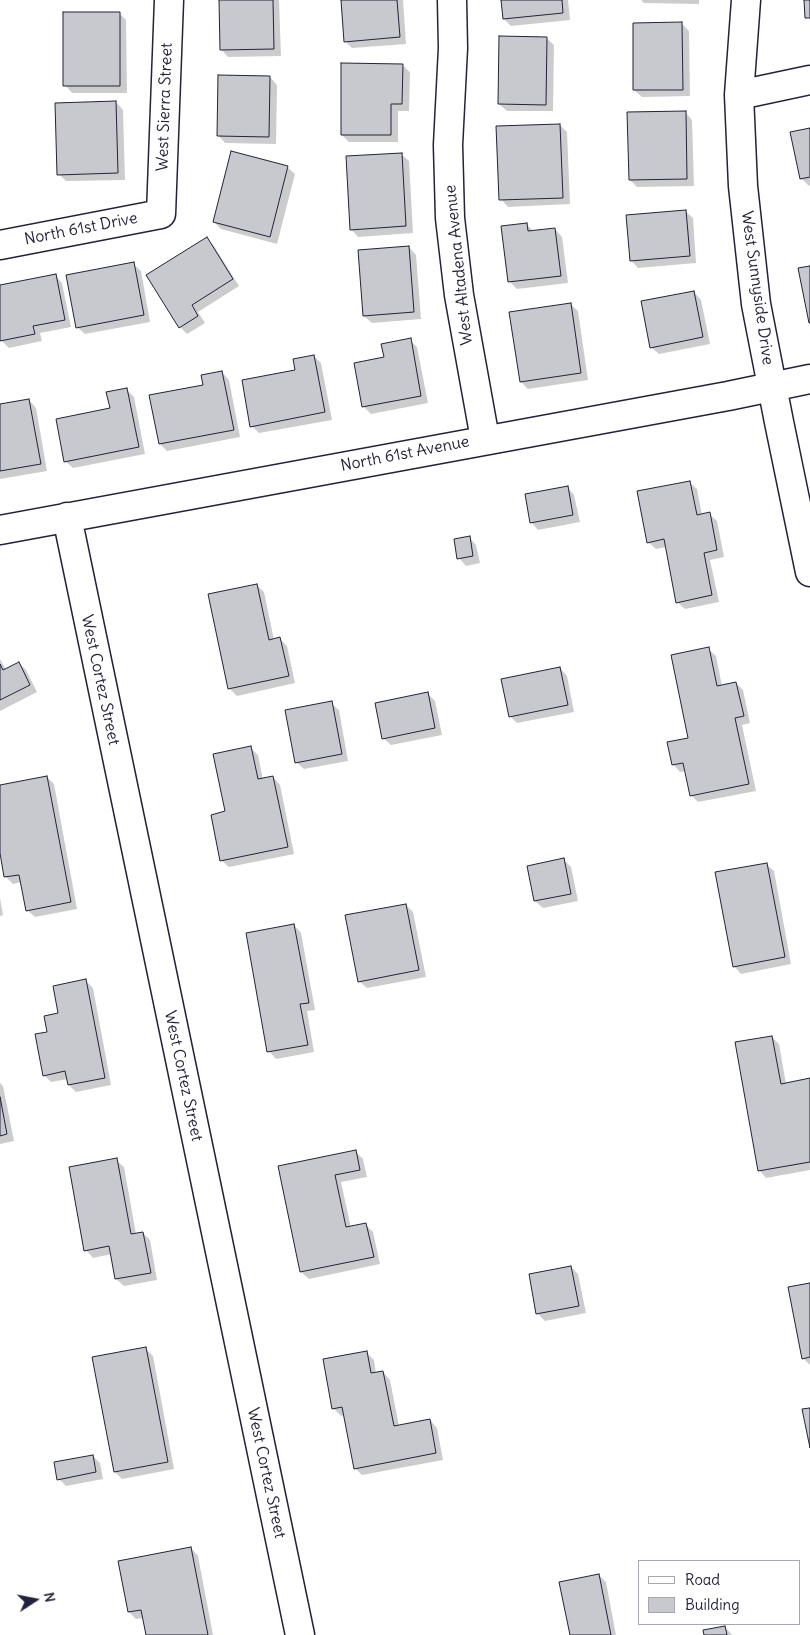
<!DOCTYPE html>
<html>
<head>
<meta charset="utf-8">
<style>
	body { margin:0 }
	#map { position:relative; width:810px; height:1635px; overflow:hidden; background:#fff; font-family:Delius,sans-serif }
	canvas { display:block }
	.legend { position:absolute; left:638px; top:1560px; width:162px; height:65px; box-sizing:border-box; background:#fff; border:1px solid #a7a7b1; margin:0; padding:6px 9px; list-style:none; font-size:15px; color:#22223b }
	.legend li { display:flex; align-items:center; gap:10px; height:25px }
	.legend b { width:25px; border:1px solid #a7a7b1 }
	.north { position:absolute; left:10px; top:1575px; width:50px; height:50px; -webkit-text-stroke:4px #fff; paint-order:stroke; rotate:79deg; font-size:14px; font-weight:700; line-height:20px; text-align:center; color:#22223b }
	.north::after { content:''; display:block; margin:auto; width:18px; height:22px; background:#22223b; clip-path:polygon(50% 0,100% 100%,50% 72%,0 100%) }
</style>
</head>
<body>
<div id="map">
<canvas width="810" height="1635"></canvas>
<ul class="legend">
<li><b style="height:6px;background:#fff"></b>Road</li>
<li><b style="height:14px;background:#c8c8cf"></b>Building</li>
</ul>
<div class="north">N</div>
</div>
<script>
const c = document.querySelector('canvas').getContext('2d');
c.lineJoin = 'round';
function fill(path, color) {
  c.fillStyle = color;
  c.fill(path, 'evenodd');
}
function toPath(rows) {
  const path = new Path2D();
  for (const r of rows) {
    path.moveTo(r[0], r[1]);
    for (let i = 2; i < r.length; i += 2) path.lineTo(r[i], r[i + 1]);
  }
  return path;
}
function trace(path, color, width, dash) {
  c.strokeStyle = color;
  c.lineWidth = width;
  c.lineCap = dash ? 'butt' : 'round';
  c.setLineDash(dash || []);
  c.stroke(path);
}
function drawText(font, color, halo, rows, align = 'center') {
  c.font = font + ' Delius,sans-serif';
  c.lineWidth = 4;
  c.setLineDash([]);
  c.textBaseline = 'middle';
  c.strokeStyle = halo;
  c.fillStyle = color;
  for (const [text, x, y, turn = 0] of rows) {
    c.save();
    c.translate(x, y);
    c.rotate((+turn || 0) * Math.PI / 180);
    c.textAlign = isNaN(turn) ? turn : align;
    if (halo) c.strokeText(text, 0, 0);
    c.fillText(text, 0, 0);
    c.restore();
  }
}
fill(toPath([
	[220,0,279,0,281,56,228,57,221,49],
	[342,0,403,0,406,44,352,48,345,41],
	[502,0,568,0,570,20,511,26,504,19],
	[641,0,699,0,699,4,644,3],
	[119,13,126,20,127,93,72,93,65,85],
	[681,23,689,31,690,96,642,97,634,90],
	[546,38,554,45,553,111,507,111,499,104],
	[402,65,410,72,409,111,398,111,398,142,349,142,342,135],
	[270,77,277,85,276,144,225,143,218,135],
	[116,102,123,110,125,180,66,181,59,174],
	[685,112,692,120,694,186,637,187,630,180],
	[560,125,567,132,570,204,508,207,501,199],
	[810,129,810,185,809,186,801,178],
	[401,154,409,161,413,233,358,237,351,229],
	[287,167,295,174,277,244,221,229,214,222],
	[685,211,693,218,696,263,638,268,631,260],
	[526,224,534,232,555,229,562,237,568,283,517,289,509,281],
	[206,238,214,246,239,286,198,312,205,323,187,334,180,327],
	[409,247,416,255,421,319,372,323,364,316],
	[133,264,141,271,150,322,85,334,77,327],
	[55,275,62,283,71,327,40,333,42,341,9,348,2,341,0,333,0,286],
	[694,292,701,300,710,344,659,354,651,347],
	[570,304,578,311,588,380,528,389,521,382],
	[410,340,417,347,428,403,371,414,363,406,385,358],
	[314,356,321,363,332,420,259,433,252,426,296,371],
	[222,372,229,380,240,437,167,451,160,444,204,386],
	[127,390,134,397,145,454,73,468,65,461],
	[29,400,36,408,47,471,0,479,0,406],
	[689,482,697,489,702,515,709,514,717,521,724,557,710,560,719,602,685,609,677,602,666,547,656,549,648,542],
	[567,487,574,495,580,522,538,530,531,522],
	[469,537,476,545,480,563,466,566,459,558],
	[257,585,264,592,274,640,280,639,287,646,295,683,237,696,230,689],
	[708,649,716,656,722,686,736,683,743,690,750,723,742,725,756,791,698,802,691,795,686,771,680,772,673,764,689,739],
	[0,659,6,670,19,663,26,670,37,692,0,711],
	[560,668,567,676,574,712,517,723,510,716],
	[428,694,435,701,442,735,391,745,383,738],
	[331,703,339,710,348,761,304,769,296,762],
	[251,748,258,755,263,780,273,777,280,785,294,854,229,867,221,860,227,812],
	[47,777,54,784,77,909,35,917,27,910,22,882,13,884,6,877,0,846,0,786],
	[564,860,571,867,578,901,543,908,535,901,529,867],
	[766,864,774,871,791,964,741,974,734,966],
	[0,898,3,915,0,916],
	[406,905,413,912,426,977,367,988,359,981],
	[294,925,301,933,315,1010,307,1011,314,1052,276,1059,269,1051],
	[86,981,93,988,111,1085,76,1092,69,1085,68,1079,51,1082,44,1075,49,1033,60,1014],
	[772,1037,779,1044,786,1084,810,1080,810,1170,766,1178,759,1170],
	[0,1083,3,1086,14,1141,0,1144],
	[355,1151,363,1159,367,1177,341,1182,351,1228,366,1225,373,1232,380,1264,309,1279,301,1272,279,1167],
	[116,1160,124,1167,136,1234,143,1233,150,1240,157,1280,124,1286,116,1279,112,1254,93,1258,86,1250],
	[571,1267,578,1274,586,1313,545,1321,538,1314],
	[810,1284,810,1365,803,1358],
	[145,1348,153,1356,174,1469,122,1479,115,1472],
	[366,1352,374,1360,376,1374,383,1372,390,1380,399,1426,430,1420,437,1428,443,1460,362,1475,355,1468,345,1415,341,1416,333,1408],
	[93,1456,100,1463,103,1479,66,1486,59,1479],
	[191,1548,198,1556,213,1635,147,1635,144,1618,136,1619,129,1612],
	[599,1575,606,1582,616,1635,571,1635],
	[725,1627,732,1635,705,1635]
]), '#0003');
const building = toPath([
	[219,0,273,0,274,49,220,50,219,0],
	[341,0,397,0,400,37,344,42,341,0],
	[501,0,562,0,563,13,503,19,501,0],
	[804,0,810,0,810,18,805,18,804,0],
	[63,12,120,12,120,86,63,86,63,12],
	[682,22,683,90,633,90,633,23,682,22],
	[499,36,547,37,546,105,498,104,499,36],
	[341,63,403,64,402,104,391,104,391,135,341,135,341,63],
	[218,75,270,76,269,137,217,136,218,75],
	[116,101,118,173,57,175,55,103,116,101],
	[686,111,687,179,629,180,627,112,686,111],
	[560,124,563,198,499,200,496,126,560,124],
	[810,128,810,177,800,179,790,132,810,128],
	[231,151,288,166,270,237,213,222,231,151],
	[402,153,406,226,350,230,346,156,402,153],
	[686,210,690,256,630,261,626,215,686,210],
	[527,223,528,231,555,228,561,276,508,282,501,226,527,223],
	[207,237,233,279,192,305,198,316,179,328,146,275,207,237],
	[409,246,414,312,363,316,358,250,409,246],
	[134,262,144,315,76,328,66,275,134,262],
	[810,266,810,323,809,323,798,268,810,266],
	[56,274,65,320,33,326,35,334,0,341,0,285,56,274],
	[694,291,703,337,650,348,641,301,694,291],
	[571,303,581,373,520,382,509,312,571,303],
	[411,338,421,396,362,407,354,363,384,357,381,344,411,338],
	[314,355,325,412,250,427,242,380,295,370,293,359,314,355],
	[222,371,234,430,159,444,149,395,203,385,201,375,222,371],
	[127,388,139,447,64,462,56,419,110,408,106,392,127,388],
	[29,399,41,464,0,471,0,404,29,399],
	[690,481,697,515,710,512,717,550,704,553,712,595,676,603,664,539,647,543,637,491,690,481],
	[568,486,573,515,530,523,525,494,568,486],
	[470,536,473,556,457,559,454,539,470,536],
	[257,584,269,640,280,637,289,676,228,689,208,594,257,584],
	[709,647,717,686,736,682,744,716,735,718,749,784,690,796,683,763,672,765,667,742,688,738,671,655,709,647],
	[19,662,30,685,0,700,0,664,3,670,19,662],
	[560,667,568,705,509,717,501,679,560,667],
	[428,692,435,728,382,739,375,703,428,692],
	[332,701,342,754,295,763,285,710,332,701],
	[251,746,258,779,273,776,288,847,220,861,211,815,225,811,213,754,251,746],
	[47,776,71,902,26,911,19,875,4,877,0,853,0,785,47,776],
	[564,858,571,894,534,901,527,866,564,858],
	[767,863,785,957,733,967,715,872,767,863],
	[406,904,419,970,358,982,345,915,406,904],
	[294,924,309,1003,300,1004,308,1045,267,1052,246,933,294,924],
	[86,979,105,1078,68,1085,65,1071,43,1076,35,1034,47,1032,44,1016,58,1013,53,986,86,979],
	[772,1036,781,1084,810,1078,810,1162,758,1171,735,1042,772,1036],
	[0,1097,7,1134,0,1136,0,1097],
	[356,1150,360,1170,335,1175,346,1227,366,1223,374,1257,300,1272,278,1166,356,1150],
	[117,1158,131,1234,143,1232,151,1273,115,1279,109,1246,84,1251,69,1167,117,1158],
	[571,1266,579,1306,536,1314,529,1274,571,1266],
	[810,1283,810,1357,802,1359,788,1287,810,1283],
	[146,1347,168,1462,114,1472,92,1357,146,1347],
	[367,1351,371,1373,383,1371,394,1426,430,1419,436,1453,354,1469,342,1407,332,1409,323,1359,367,1351],
	[810,1408,810,1448,802,1409,810,1408],
	[93,1455,96,1472,57,1480,54,1462,93,1455],
	[191,1547,208,1635,146,1635,141,1610,128,1612,118,1561,191,1547],
	[599,1574,611,1635,570,1635,559,1582,599,1574],
	[725,1626,727,1635,704,1635,703,1630,725,1626]
]);
fill(building, '#c8c8cf');
trace(building, '#22223b', 1);
const minor = toPath([
	[452,0,453,48,448,145,450,218,459,295,485,439],
	[746,0,739,95,743,186,756,304,779,422,810,572],
	[739,95,810,80],
	[0,245,161,214,169,0],
	[67,517,300,1635],
	[0,530,728,396,810,379]
]);
trace(minor, '#22223b', 31);
trace(minor, '#fff', 28);
drawText('16px', '#22223b', '#fff', [
	["West Sierra Street",165,107,-88],
	["North 61st Drive",81,229,-11],
	["West Altadena Avenue",459,265,-96],
	["West Sunnyside Drive",757,288,82],
	["North 61st Avenue",405,454,-11],
	["West Cortez Street",100,680,78],
	["West Cortez Street",183,1076,78],
	["West Cortez Street",266,1473,78]
]);
</script>
</body>
</html>
